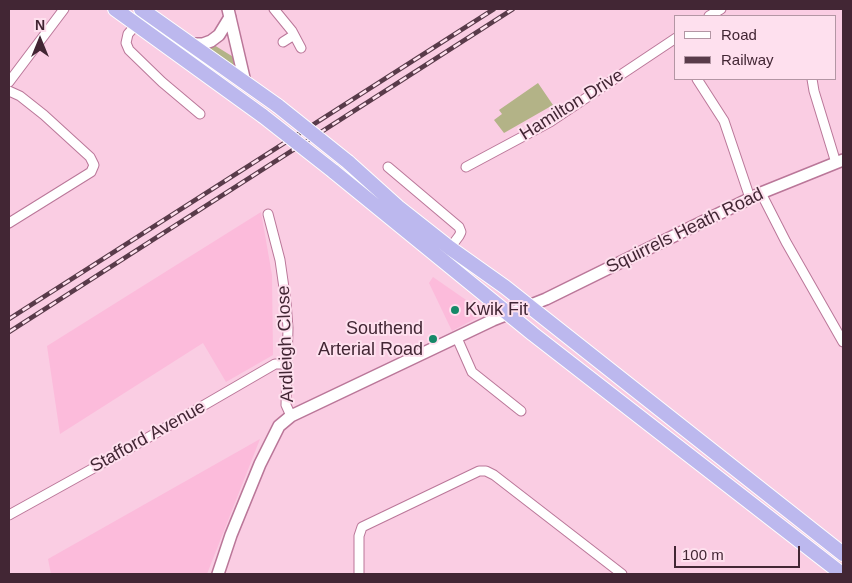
<!DOCTYPE html>
<html>
<head>
<meta charset="utf-8">
<style>
	body { margin:0 }
	#map { position:relative; width:852px; height:583px; overflow:hidden; background:#facde3; font-family:Helvetica,sans-serif }
	canvas { display:block }
	.frame { position:absolute; inset:0; border:10px solid #422634; pointer-events:none }
	.legend { position:absolute; left:674px; top:15px; width:162px; height:65px; box-sizing:border-box; background:#fee0ee; border:1px solid #b396a4; margin:0; padding:6px 9px; list-style:none; font-size:15px; color:#422634 }
	.legend li { display:flex; align-items:center; gap:10px; height:25px }
	.legend b { width:25px; border:1px solid #b396a4 }
	.north { position:absolute; left:15px; top:15px; width:50px; height:50px; -webkit-text-stroke:4px #fee0ee; paint-order:stroke; rotate:0deg; font-size:14px; font-weight:700; line-height:20px; text-align:center; color:#422634 }
	.north::after { content:''; display:block; margin:auto; width:18px; height:22px; background:#422634; clip-path:polygon(50% 0,100% 100%,50% 72%,0 100%) }
	.scale { position:absolute; left:674px; top:546px; width:126px; height:22px; box-sizing:border-box; border:2px solid #422634; border-top:0; padding-left:6px; font-size:15px; line-height:18px; white-space:nowrap; color:#422634; -webkit-text-stroke:4px #fee0ee; paint-order:stroke }
</style>
</head>
<body>
<div id="map">
<canvas width="852" height="583"></canvas>
<div class="frame"></div>
<ul class="legend">
<li><b style="height:6px;background:#fff"></b>Road</li>
<li><b style="height:6px;background:#593b4a"></b>Railway</li>
</ul>
<div class="north">N</div>
<div class="scale">100 m</div>
</div>
<script>
const c = document.querySelector('canvas').getContext('2d');
c.lineJoin = 'round';
function fill(path, color) {
  c.fillStyle = color;
  c.fill(path, 'evenodd');
}
function toPath(rows) {
  const path = new Path2D();
  for (const r of rows) {
    path.moveTo(r[0], r[1]);
    for (let i = 2; i < r.length; i += 2) path.lineTo(r[i], r[i + 1]);
  }
  return path;
}
function trace(path, color, width, dash) {
  c.strokeStyle = color;
  c.lineWidth = width;
  c.lineCap = dash ? 'butt' : 'round';
  c.setLineDash(dash || []);
  c.stroke(path);
}
function drawText(font, color, halo, rows, align = 'center') {
  c.font = font + ' Helvetica,sans-serif';
  c.lineWidth = 4;
  c.setLineDash([]);
  c.textBaseline = 'middle';
  c.strokeStyle = halo;
  c.fillStyle = color;
  for (const [text, x, y, turn = 0] of rows) {
    c.save();
    c.translate(x, y);
    c.rotate((+turn || 0) * Math.PI / 180);
    c.textAlign = isNaN(turn) ? turn : align;
    if (halo) c.strokeText(text, 0, 0);
    c.fillText(text, 0, 0);
    c.restore();
  }
}
fill(toPath([
	[261,212,272,275,273,355,226,382,203,343,60,434,47,346],
	[433,277,482,311,482,315,452,331,429,283],
	[260,439,207,574,51,574,48,559]
]), '#fcbbdb');
fill(toPath([
	[214,45,235,58,237,67,236,68,207,49],
	[538,83,553,105,504,133,494,120,502,114,499,110]
]), '#b3b387');
const minor = toPath([
	[274,9,292,31,301,48],
	[709,16,721,9],
	[136,25,128,34,126,43,129,50,162,82,200,114],
	[283,42,294,35],
	[697,79,724,121,750,198],
	[812,79,814,91,836,163],
	[9,82,64,9],
	[9,91,20,96,44,115,90,157,94,165,91,172,9,223],
	[388,167,459,227,461,232,459,236,450,248],
	[466,167,550,122,676,38],
	[761,193,786,242,843,342],
	[268,214,280,260,286,302,288,328,286,405,291,416],
	[457,338,472,372,521,411],
	[9,515,137,444,275,364,288,364],
	[359,574,359,536,362,527,479,471,486,471,494,475,622,574]
]);
const tertiary = toPath([
	[228,9,245,82],
	[190,44,203,44,211,41,219,35,230,17],
	[218,574,231,535,260,464,279,426,291,416,493,320,546,299,761,193,843,160]
]);
const trunk = toPath([
	[115,9,263,116],
	[141,9,278,106],
	[348,162,398,207,450,248,505,287,843,554],
	[333,171,533,334,842,574]
]);
trace(minor, '#ba7799', 11);
trace(tertiary, '#ba7799', 14);
trace(trunk, '#fff', 16);
trace(minor, '#fff', 9);
trace(tertiary, '#fff', 11);
trace(trunk, '#bcb8ee', 14);
const rail = toPath([
	[9,319,494,9],
	[9,332,513,9]
]);
trace(rail, '#593b4a', 4.5);
trace(rail, '#fee0ee', 2.5, [8]);
const trunkBridge = toPath([
	[278,106,348,162],
	[263,116,333,171]
]);
trace(trunkBridge, '#fff', 16, []);
trace(trunkBridge, '#bcb8ee', 14);
for (const [x, y, r, color] of [
	[455,310,5,"#168868"],
	[433,339,5,"#168868"]
]) {
  const dot = new Path2D();
  dot.arc(x, y, r, 0, 2 * Math.PI);
  c.fillStyle = color;
  c.fill(dot);
  trace(dot, '#fee0ee', 2);
}
drawText('18px', '#422634', '#fee0ee', [
	["Hamilton Drive",572,105,-32],
	["Squirrels Heath Road",685,231,-26],
	["Ardleigh Close",286,344,-92],
	["Stafford Avenue",148,437,-29]
]);
drawText('18px', '#422634', '#fee0ee', [
	["Kwik Fit",465,310],
	["Southend",423,329,"right"],
	["Arterial Road",423,350,"right"]
], 'left');
</script>
</body>
</html>
